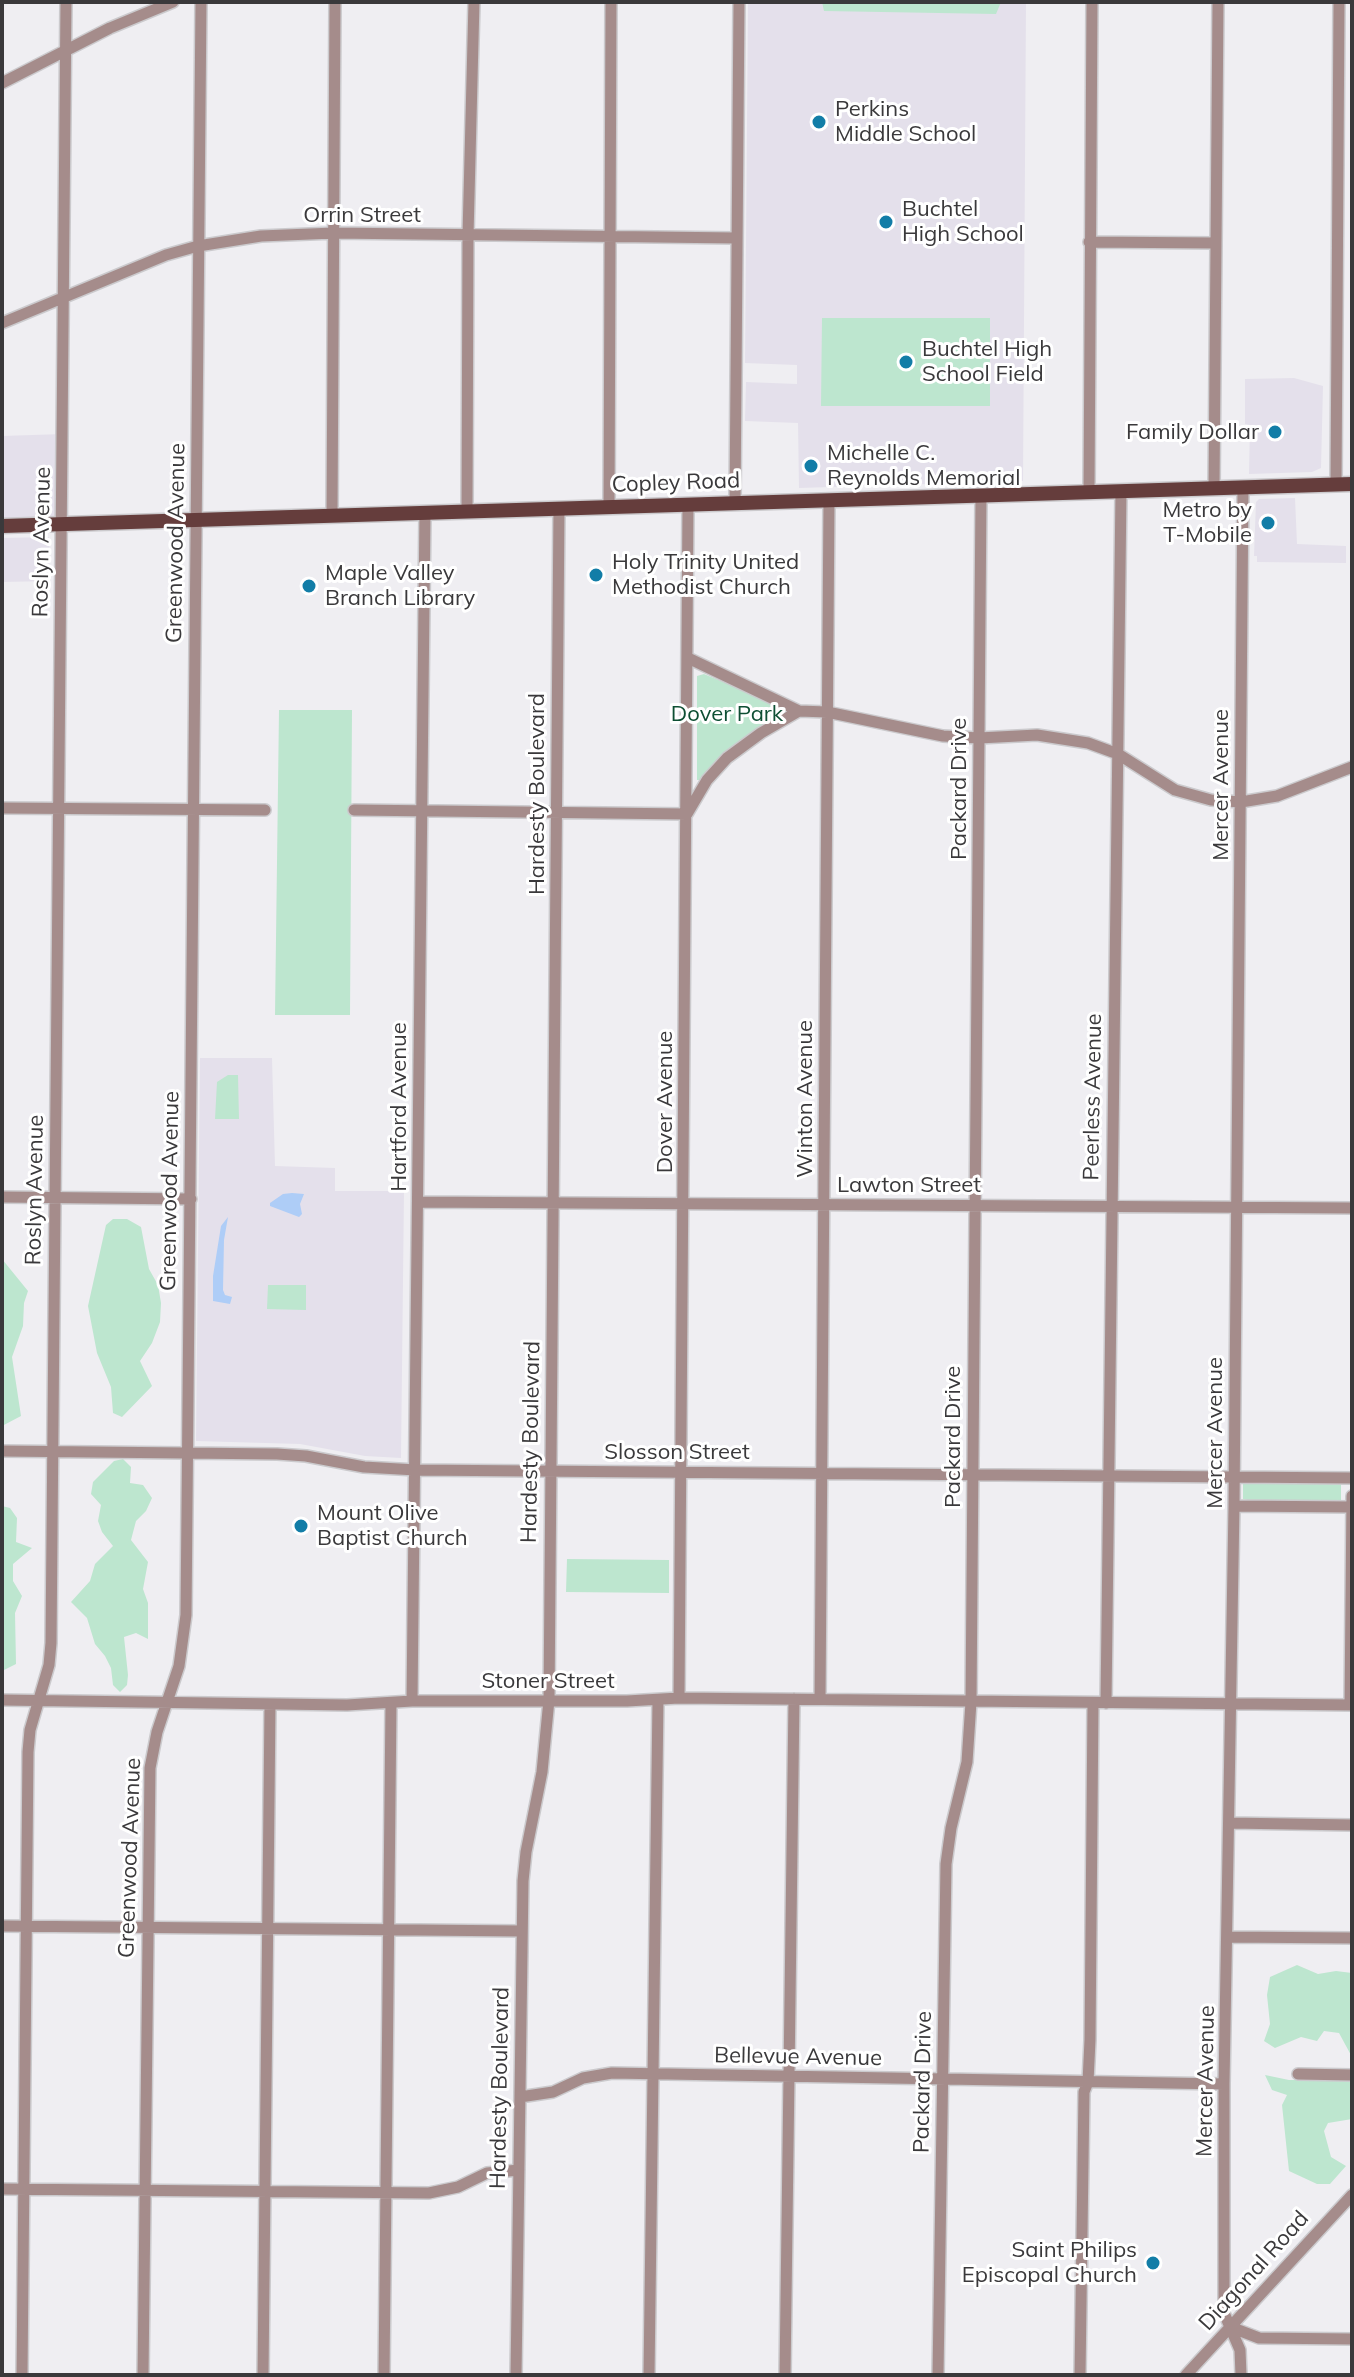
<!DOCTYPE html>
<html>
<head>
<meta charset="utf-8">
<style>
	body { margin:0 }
	#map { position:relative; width:1354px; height:2377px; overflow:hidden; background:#efeef2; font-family:Mulish,sans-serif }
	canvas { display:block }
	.frame { position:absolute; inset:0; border:4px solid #3a393b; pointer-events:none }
</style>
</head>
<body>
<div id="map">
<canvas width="1354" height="2377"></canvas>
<div class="frame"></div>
</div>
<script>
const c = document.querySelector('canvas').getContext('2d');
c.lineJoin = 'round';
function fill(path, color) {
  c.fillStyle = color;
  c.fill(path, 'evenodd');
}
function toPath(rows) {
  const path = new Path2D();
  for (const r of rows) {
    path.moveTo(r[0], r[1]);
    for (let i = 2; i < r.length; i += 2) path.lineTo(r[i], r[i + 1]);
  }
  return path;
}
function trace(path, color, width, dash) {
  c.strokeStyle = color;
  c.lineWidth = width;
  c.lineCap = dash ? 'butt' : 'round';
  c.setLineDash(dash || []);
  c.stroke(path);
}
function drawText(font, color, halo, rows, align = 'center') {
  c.font = font + ' Mulish,sans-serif';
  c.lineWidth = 6;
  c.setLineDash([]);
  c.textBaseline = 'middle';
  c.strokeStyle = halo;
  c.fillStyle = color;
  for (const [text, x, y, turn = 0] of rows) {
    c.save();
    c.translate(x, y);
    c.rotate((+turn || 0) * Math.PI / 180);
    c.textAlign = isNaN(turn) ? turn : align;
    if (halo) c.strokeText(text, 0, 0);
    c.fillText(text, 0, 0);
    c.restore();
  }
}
fill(toPath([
	[748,2,1026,2,1023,481,799,488,798,423,745,421,746,382,797,384,797,365,745,363],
	[1294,378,1323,386,1321,468,1312,472,1249,474,1250,425,1245,424,1245,379],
	[63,434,62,523,2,526,2,436],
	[1295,498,1297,544,1346,546,1346,563,1257,562,1257,556,1254,556,1256,502,1259,499],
	[49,537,50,581,2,582,2,538],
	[200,1058,272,1058,275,1166,335,1168,335,1191,404,1191,401,1458,365,1456,300,1444,196,1441]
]), '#e4e0eb');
fill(toPath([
	[822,2,1001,2,996,14,824,11],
	[822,318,990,318,990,406,821,406],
	[704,674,767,700,775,711,773,720,735,744,701,780,697,780,697,676],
	[279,710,352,710,350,1015,275,1015],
	[228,1075,238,1075,239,1119,215,1119,217,1082],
	[113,1219,127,1219,141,1227,149,1269,158,1285,161,1303,160,1322,152,1343,140,1361,152,1386,122,1417,113,1413,111,1387,97,1353,88,1306,106,1225],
	[2,1259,28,1291,24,1303,23,1326,12,1357,21,1416,2,1426],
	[268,1285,306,1285,306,1310,267,1309],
	[123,1459,131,1467,130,1483,143,1485,152,1498,146,1511,136,1521,131,1540,148,1562,143,1589,148,1603,148,1639,136,1633,124,1637,128,1675,127,1685,120,1692,113,1685,111,1668,105,1656,95,1644,87,1618,71,1602,90,1581,95,1564,113,1546,102,1532,98,1521,101,1505,91,1494,93,1482,114,1461],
	[1250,1482,1341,1483,1341,1501,1247,1500,1243,1499,1243,1483],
	[2,1506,10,1508,17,1518,16,1542,32,1548,13,1564,13,1581,22,1596,15,1613,16,1664,2,1671],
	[567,1559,669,1560,669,1593,566,1592],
	[1297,1965,1318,1974,1336,1971,1352,1973,1352,2057,1339,2033,1324,2031,1317,2041,1301,2037,1275,2048,1264,2041,1270,2024,1267,1995,1270,1977],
	[1265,2075,1289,2080,1352,2079,1352,2119,1328,2123,1324,2131,1331,2157,1346,2166,1330,2184,1317,2184,1289,2171,1282,2105,1287,2095,1272,2090]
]), '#bde6cf');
fill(toPath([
	[292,1193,304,1194,300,1204,302,1214,299,1217,270,1206,270,1203,283,1194],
	[228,1217,224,1240,223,1290,225,1295,232,1297,230,1304,213,1301,213,1276,221,1226]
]), '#aecdf7');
const minor = toPath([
	[2,83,110,28,173,2],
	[1089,242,1216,243],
	[2,323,166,255,198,246,261,236,334,233,736,238],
	[1336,484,1339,2],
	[1214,488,1218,2],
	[1089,491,1092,2],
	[735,503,739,2],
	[609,507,611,2],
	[467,511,468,235,474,2],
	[332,515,335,2],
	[688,658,799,711,827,712,943,736,979,738,1037,735,1088,743,1118,754,1175,790,1211,800,1241,802,1277,796,1352,767],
	[2,808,265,810],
	[354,810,687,814,707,780,727,758,761,733,799,711],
	[2,1197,191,1199],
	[418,1202,1352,1208],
	[2,1451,277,1454,306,1456,364,1467,416,1470,1352,1478],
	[1234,1506,1352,1507],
	[679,1698,688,505],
	[820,1699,829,500],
	[2,1700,347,1705,412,1701,627,1701,679,1698,1352,1705],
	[412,1701,425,512],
	[1106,1703,1121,491],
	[1350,1705,1352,1496],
	[1230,1823,1352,1825],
	[2,1926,522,1931],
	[1228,1937,1352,1938],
	[1298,2074,1352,2075],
	[520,2097,553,2092,583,2078,612,2073,1224,2084],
	[2,2189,429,2193,458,2187,487,2173,519,2170],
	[1233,2328,1259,2338,1352,2339],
	[22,2375,28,1752,30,1730,49,1665,51,1643,66,2],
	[143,2375,150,1768,157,1732,179,1666,186,1615,201,2],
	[263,2375,270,1705],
	[384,2375,391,1703],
	[516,2375,523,1881,526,1852,542,1772,549,1700,559,508],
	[649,2375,658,1700],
	[785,2375,794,1699],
	[938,2375,946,1864,951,1828,967,1762,971,1702,981,496],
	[1080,2375,1084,2092,1088,2082,1090,2040,1093,1703],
	[1186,2375,1352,2195],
	[1241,2375,1240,2350,1224,2313,1224,2084,1234,1506,1243,488]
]);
const major = toPath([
	[2,526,1352,484]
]);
trace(minor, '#cbcacd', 14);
trace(major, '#cbcacd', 17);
trace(minor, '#a58c8b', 11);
trace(major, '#653d3c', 14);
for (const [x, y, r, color] of [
	[819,122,8,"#127da7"],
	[886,222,8,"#127da7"],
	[906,362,8,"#127da7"],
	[1275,432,8,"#127da7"],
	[811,466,8,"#127da7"],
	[1268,523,8,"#127da7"],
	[596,575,8,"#127da7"],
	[309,586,8,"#127da7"],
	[301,1526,8,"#127da7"],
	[1153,2263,8,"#127da7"]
]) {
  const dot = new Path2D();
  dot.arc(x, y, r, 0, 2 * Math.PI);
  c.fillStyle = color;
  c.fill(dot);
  trace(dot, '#fff', 3);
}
drawText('22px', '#3a393b', '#fff', [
	["Perkins",835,109],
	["Middle School",835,134],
	["Buchtel",902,209],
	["High School",902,234],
	["Buchtel High",922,349],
	["School Field",922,374],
	["Family Dollar",1259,432,"right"],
	["Michelle C.",827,453],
	["Reynolds Memorial",827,478],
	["Metro by",1252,510,"right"],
	["T-Mobile",1252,535,"right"],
	["Holy Trinity United",612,562],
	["Methodist Church",612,587],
	["Maple Valley",325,573],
	["Branch Library",325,598],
	["Mount Olive",317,1513],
	["Baptist Church",317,1538],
	["Saint Philips",1137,2250,"right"],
	["Episcopal Church",1137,2275,"right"]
], 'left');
drawText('22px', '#3a393b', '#fff', [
	["Orrin Street",362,215],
	["Copley Road",676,483,-2],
	["Roslyn Avenue",42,542,-89],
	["Greenwood Avenue",176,543,-89],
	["Mercer Avenue",1221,785,-90],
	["Packard Drive",959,789,-90],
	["Hardesty Boulevard",537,794,-90],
	["Peerless Avenue",1093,1097,-89],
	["Winton Avenue",805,1099,-90],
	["Dover Avenue",665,1102,-90],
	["Hartford Avenue",399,1107,-90],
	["Lawton Street",909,1185],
	["Roslyn Avenue",35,1190,-89],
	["Greenwood Avenue",170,1191,-89],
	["Mercer Avenue",1215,1433,-90],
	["Packard Drive",953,1437,-90],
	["Hardesty Boulevard",531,1442,-89],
	["Slosson Street",677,1452],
	["Stoner Street",548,1681],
	["Greenwood Avenue",130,1858,-88],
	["Bellevue Avenue",798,2057,1],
	["Mercer Avenue",1206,2081,-89],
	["Packard Drive",923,2082,-89],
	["Hardesty Boulevard",500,2088,-89],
	["Diagonal Road",1254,2271,-48]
]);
drawText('22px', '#0e4f34', '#fff', [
	["Dover Park",727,714]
]);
</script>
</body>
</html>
